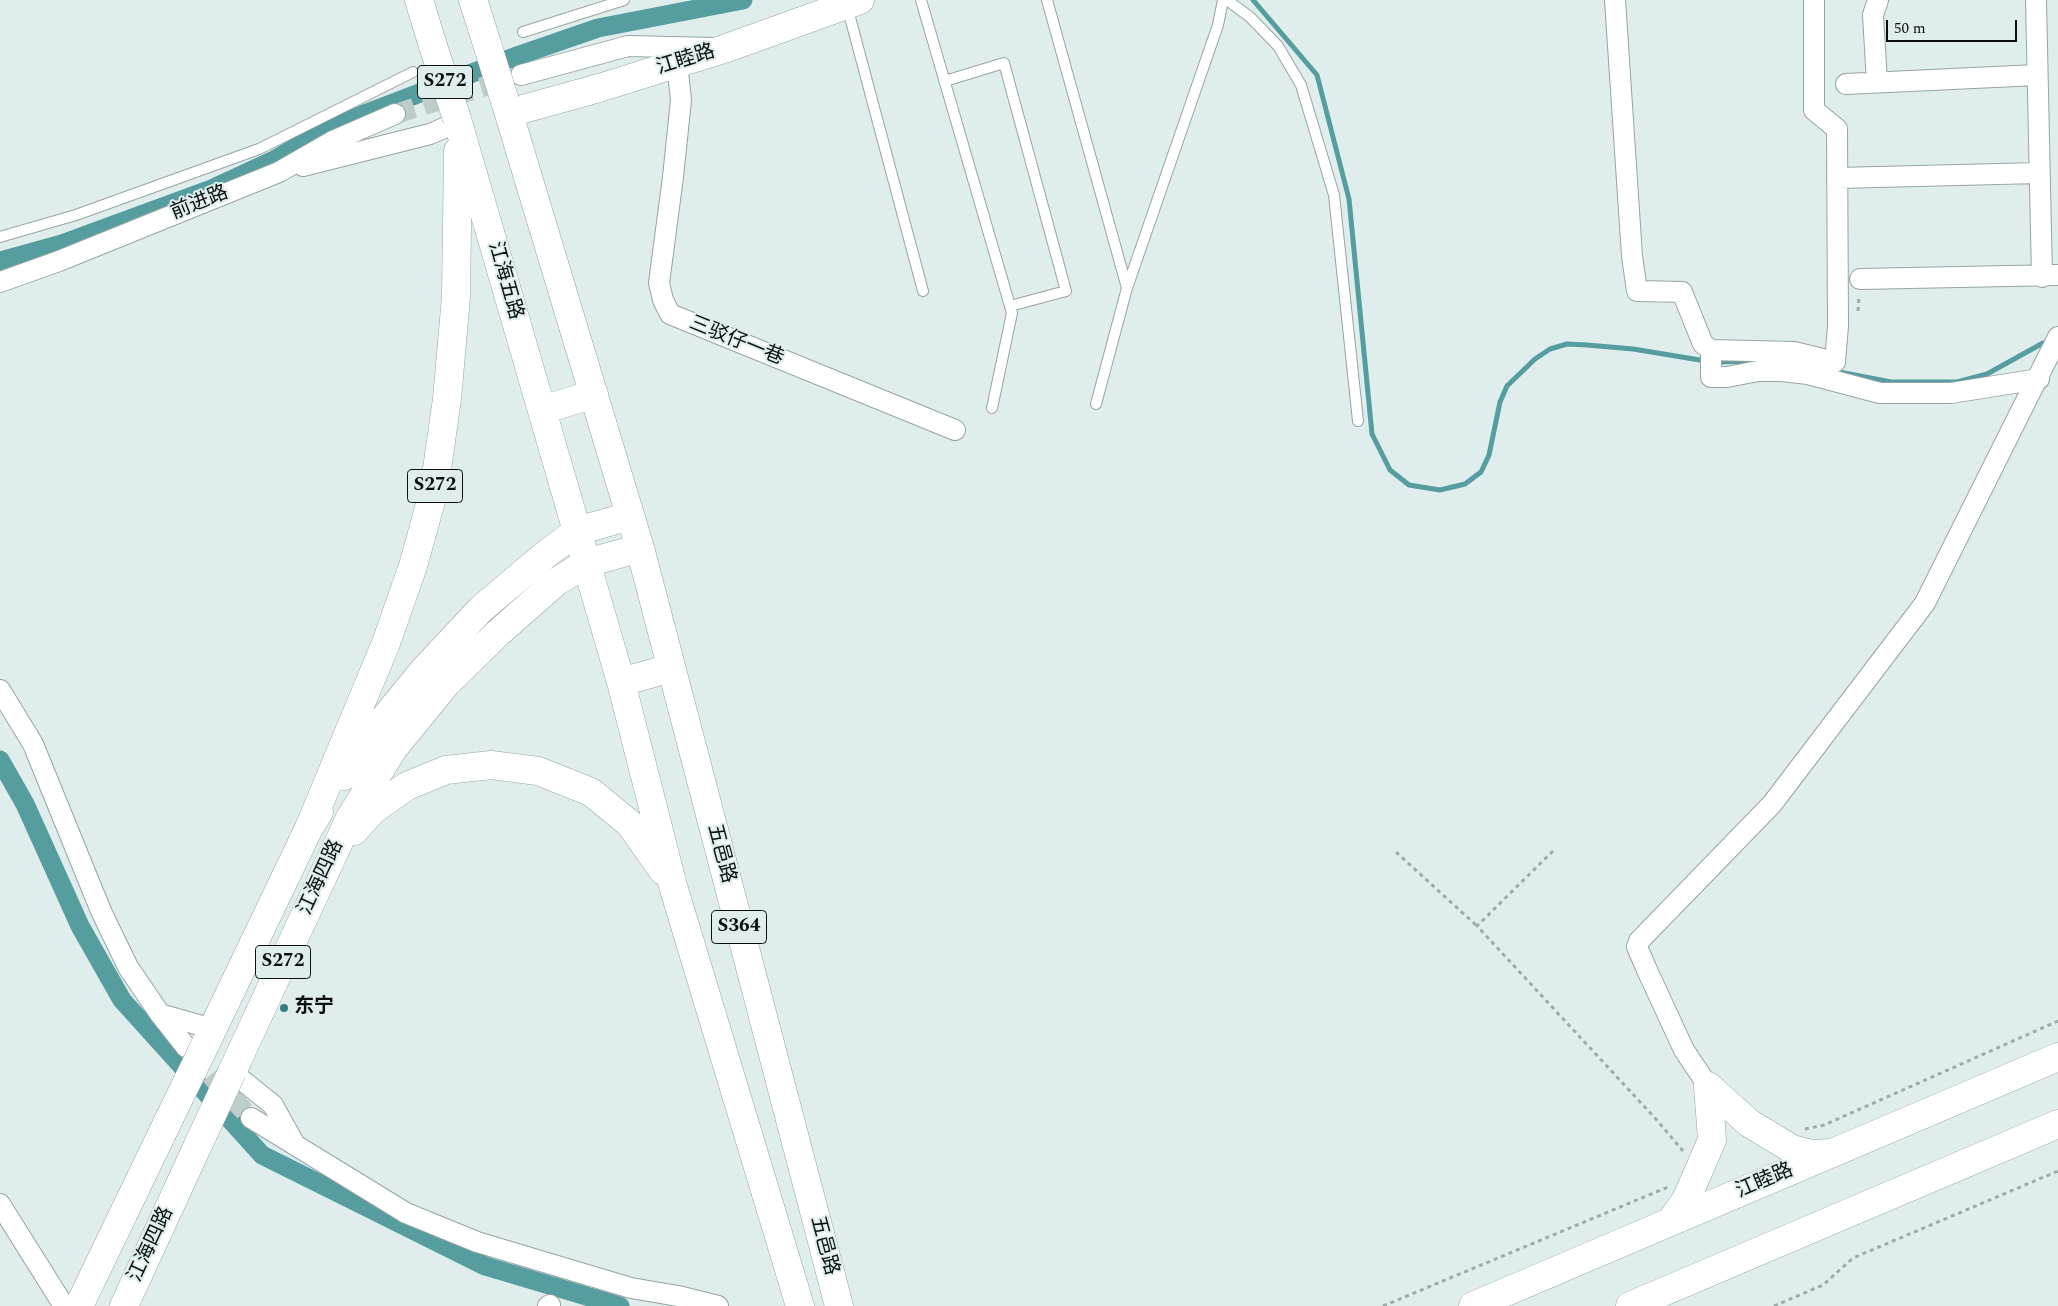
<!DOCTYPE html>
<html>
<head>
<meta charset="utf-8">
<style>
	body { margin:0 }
	#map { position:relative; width:2058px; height:1306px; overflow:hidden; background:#dfeded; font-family:Spectral,serif }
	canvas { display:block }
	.scale { position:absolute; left:1886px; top:20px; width:131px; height:22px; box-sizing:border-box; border:2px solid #0a0f0f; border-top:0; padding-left:6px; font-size:15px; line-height:18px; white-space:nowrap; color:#0a0f0f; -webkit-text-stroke:4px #dfeded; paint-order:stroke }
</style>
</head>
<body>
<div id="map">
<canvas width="2058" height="1306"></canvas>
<div class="scale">50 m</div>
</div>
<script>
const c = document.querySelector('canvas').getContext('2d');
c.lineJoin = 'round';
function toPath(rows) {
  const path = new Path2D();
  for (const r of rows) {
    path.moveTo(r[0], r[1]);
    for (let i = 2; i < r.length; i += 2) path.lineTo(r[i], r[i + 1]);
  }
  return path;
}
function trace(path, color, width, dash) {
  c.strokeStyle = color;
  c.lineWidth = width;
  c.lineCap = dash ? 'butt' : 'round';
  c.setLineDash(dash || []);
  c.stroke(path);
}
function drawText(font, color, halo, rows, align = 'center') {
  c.font = font + ' Spectral,"Noto Sans SC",serif';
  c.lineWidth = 4;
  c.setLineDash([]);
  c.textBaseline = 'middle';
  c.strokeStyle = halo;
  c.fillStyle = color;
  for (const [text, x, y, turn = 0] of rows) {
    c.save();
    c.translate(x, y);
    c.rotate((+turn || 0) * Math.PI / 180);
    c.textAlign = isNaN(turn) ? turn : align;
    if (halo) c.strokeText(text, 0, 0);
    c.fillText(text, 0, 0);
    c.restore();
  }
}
trace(toPath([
	[1253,0,1317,75,1349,199,1372,434,1390,470,1409,485,1440,490,1465,484,1481,472,1489,455,1500,402,1507,386,1535,359,1550,349,1567,344,1587,345,1633,349,1706,361],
	[1714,362,1763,361],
	[1834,371,1891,382,1957,382,1987,374,2043,343]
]), '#559d9f', 5);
trace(toPath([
	[0,261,62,244,209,190,276,159,328,128,517,56,598,28,743,0],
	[0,760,25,804,80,926,122,1000,262,1155,485,1266,620,1306]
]), '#559d9f', 19);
trace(toPath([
	[395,114,512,78],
	[191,1052,215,1080,251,1118]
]), '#bfcccc', 20, [20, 10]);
const lane = toPath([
	[921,0,1012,313,992,408],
	[1047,0,1127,288],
	[1227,0,1250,17,1278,46,1301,85,1334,195,1358,421],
	[847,6,923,291],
	[523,32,624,0],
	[945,81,1004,63,1066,291,1010,306],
	[0,237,76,215,259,149,413,72],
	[1096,404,1127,288,1218,25,1223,0]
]);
const street = toPath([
	[1615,0,1632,256,1637,291,1682,292,1703,344,1711,350,1794,352,1835,362,1838,326,1837,129,1814,110,1814,0],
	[2036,0,2042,277],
	[677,63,681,100,673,177,659,283,663,300,670,314,955,430],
	[521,75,628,46,713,48],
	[1877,82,1873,15,1878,0],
	[1846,84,2037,75],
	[303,166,430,134,458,122],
	[1837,178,2039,173],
	[1860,279,2058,275],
	[0,282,59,261,279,172,333,141,395,114],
	[1711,350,1711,377,1727,377,1758,371,1782,371,1808,374,1880,393,1951,393,2039,379],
	[0,690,33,744,101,911,128,967,160,1014,186,1047],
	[160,1014,213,1029],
	[232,1072,273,1105,295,1145],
	[1708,1086,1684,1050,1647,970,1637,947,1639,941,1772,804,1925,603,2058,337],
	[251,1118,406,1213,477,1242,631,1288,678,1296,718,1306],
	[0,1204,64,1306],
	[548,1306,550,1305]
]);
const primary = toPath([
	[419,0,433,46],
	[473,0,482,28],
	[505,101,640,548,839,1306],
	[509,113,599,88,724,49,860,0],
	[457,119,621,682,673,886,800,1306],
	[542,410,594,394],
	[621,682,671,668],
	[344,776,371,735,423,671,481,609,545,555,577,531,630,516],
	[309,828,386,643,413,566,434,490,447,399,456,297,458,151],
	[354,831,373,810,407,786,446,770,491,765,538,771,591,792,630,824,663,871],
	[205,1045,309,828,319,812],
	[232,1072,350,818,393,749,446,684,498,633,556,582,587,563,640,548],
	[1708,1086,1749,1123,1792,1149,1812,1154,1830,1153],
	[1670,1222,1686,1200,1712,1140,1708,1086],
	[79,1306,170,1117],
	[124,1306,198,1145],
	[1473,1306,2058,1057],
	[1630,1306,2058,1124]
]);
trace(lane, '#97a4a5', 12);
trace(street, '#97a4a5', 22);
trace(primary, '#97a4a5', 29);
trace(toPath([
	[1858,311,1859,295],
	[1553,851,1477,926,1655,1118,1683,1151],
	[1396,852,1477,926],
	[1805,1129,1824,1125,2058,1021],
	[1383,1306,1668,1187],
	[1774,1306,1823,1285,1853,1258,2058,1171]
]), '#9faaaa', 3, [4, 4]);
trace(lane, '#fff', 10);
trace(street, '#fff', 20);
trace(primary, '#fff', 28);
const primaryBridge = toPath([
	[482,28,505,101],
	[433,46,457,119],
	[170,1117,205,1045],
	[198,1145,232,1072]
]);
trace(primaryBridge, '#97a4a5', 29, []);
trace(primaryBridge, '#fff', 28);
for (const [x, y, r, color] of [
	[284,1008,5,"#347d7f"]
]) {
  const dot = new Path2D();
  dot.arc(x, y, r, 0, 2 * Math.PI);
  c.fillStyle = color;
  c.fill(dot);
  trace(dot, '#dfeded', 2);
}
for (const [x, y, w] of [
	[445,82,55],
	[435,486,55],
	[739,927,55],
	[283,962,55]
]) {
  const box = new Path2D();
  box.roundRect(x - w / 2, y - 16.5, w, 33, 4);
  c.fillStyle = '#dfeded';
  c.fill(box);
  trace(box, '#0a0f0f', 1);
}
drawText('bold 19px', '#0a0f0f', null, [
	["S272",445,82],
	["S272",435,486],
	["S364",739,927],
	["S272",283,962]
]);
drawText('20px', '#0a0f0f', '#dfeded', [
	["江睦路",686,61,-17],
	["前进路",200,204,-22],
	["江海五路",504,281,74],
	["三驳仔一巷",736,342,22],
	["五邑路",720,854,75],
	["江海四路",322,878,-65],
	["江睦路",1765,1182,-23],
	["江海四路",152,1245,-65],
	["五邑路",823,1246,75]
]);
drawText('bold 20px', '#0a0f0f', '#dfeded', [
	["东宁",294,1008]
], 'left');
</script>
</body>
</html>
